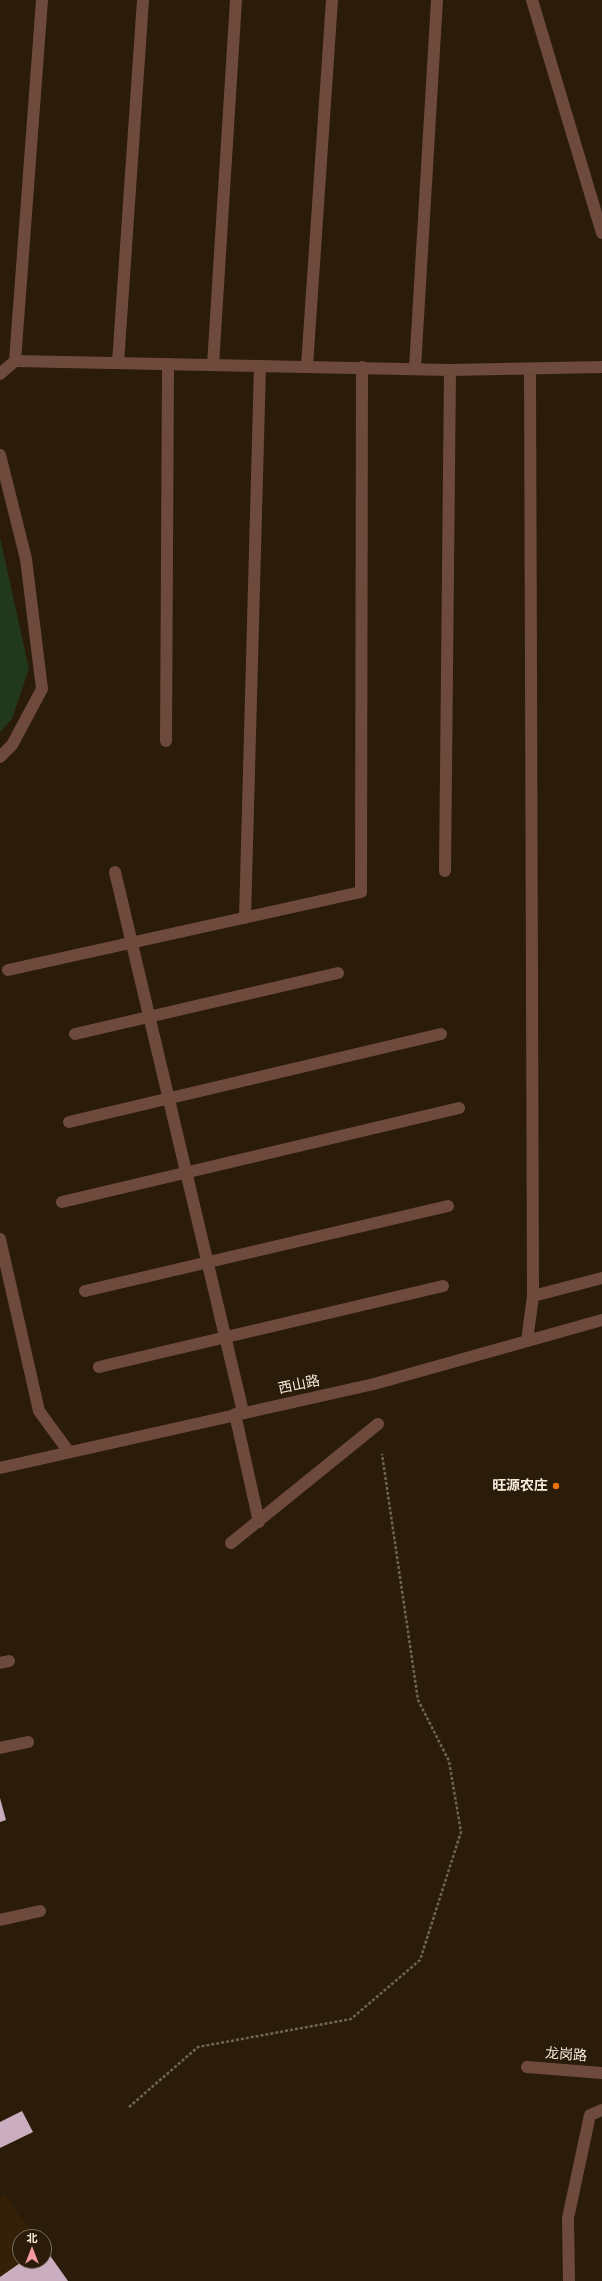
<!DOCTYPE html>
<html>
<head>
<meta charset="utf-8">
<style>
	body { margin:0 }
	#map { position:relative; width:602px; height:2281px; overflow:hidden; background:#2b1b09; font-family:"PT Sans","Noto Sans SC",sans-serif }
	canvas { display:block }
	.north { position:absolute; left:12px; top:2229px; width:40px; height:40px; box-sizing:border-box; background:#2b1b09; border:1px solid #7c6e5f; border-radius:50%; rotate:0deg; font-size:11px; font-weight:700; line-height:16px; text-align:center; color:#f6ebdf }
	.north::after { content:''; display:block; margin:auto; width:14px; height:18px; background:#f49aa3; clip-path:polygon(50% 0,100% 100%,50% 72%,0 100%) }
</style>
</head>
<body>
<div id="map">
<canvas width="602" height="2281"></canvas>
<div class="north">北</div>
</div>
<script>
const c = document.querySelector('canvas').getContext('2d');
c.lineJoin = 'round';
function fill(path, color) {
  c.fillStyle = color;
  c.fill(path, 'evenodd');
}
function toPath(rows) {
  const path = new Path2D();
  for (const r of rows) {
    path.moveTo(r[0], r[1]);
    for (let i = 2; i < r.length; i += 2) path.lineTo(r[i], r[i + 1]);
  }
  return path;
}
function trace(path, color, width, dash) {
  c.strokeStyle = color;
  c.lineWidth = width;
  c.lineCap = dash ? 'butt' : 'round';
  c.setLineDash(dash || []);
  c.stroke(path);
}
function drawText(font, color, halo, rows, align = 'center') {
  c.font = font + ' "PT Sans","Noto Sans SC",sans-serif';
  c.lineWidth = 4;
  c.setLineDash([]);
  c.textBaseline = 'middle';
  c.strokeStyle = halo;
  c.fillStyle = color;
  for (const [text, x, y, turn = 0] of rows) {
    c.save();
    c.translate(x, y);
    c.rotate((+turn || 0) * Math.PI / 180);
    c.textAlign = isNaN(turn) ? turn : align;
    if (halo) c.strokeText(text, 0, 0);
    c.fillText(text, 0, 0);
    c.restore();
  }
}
fill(toPath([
	[5,2195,35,2237,20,2237,20,2261,44,2261,67,2281,0,2281,0,2199]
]), '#342006');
fill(toPath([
	[0,537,29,669,12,719,0,732]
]), '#21381c');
fill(toPath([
	[0,1798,6,1820,0,1822],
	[22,2111,33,2132,0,2148,0,2122],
	[44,2247,68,2281,0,2281,0,2277,23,2261,44,2261]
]), '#caaebf');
trace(toPath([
	[129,2107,198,2047,351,2019,420,1960,461,1832,449,1761,418,1700,382,1454]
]), '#726454', 2.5, [3, 2]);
trace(toPath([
	[532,0,602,233],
	[118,363,143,0],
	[213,365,236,0],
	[307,366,332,0],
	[415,368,437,0],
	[0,374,15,361,42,0],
	[0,455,26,559,42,689,12,745,0,757],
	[166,741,168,364],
	[115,872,243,1412],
	[245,918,260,366],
	[8,970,361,892,362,367],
	[75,1034,338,973],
	[69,1122,441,1034],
	[62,1202,459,1108],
	[0,1239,39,1411,69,1452],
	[85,1291,448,1206],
	[99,1367,443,1286],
	[235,1414,259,1522],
	[231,1543,378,1424],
	[0,1663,9,1661],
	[0,1748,28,1742],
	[0,1920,40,1911],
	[569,2281,568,2218,590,2115,602,2110]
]), '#6e4a3c', 12);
trace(toPath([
	[15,361,450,370,602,367],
	[530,370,533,1296],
	[445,871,450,370],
	[527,1341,533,1296,602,1278],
	[527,2067,602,2073]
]), '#6e4a3c', 12);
trace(toPath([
	[0,1468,374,1384,602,1320]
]), '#6e4a3c', 12);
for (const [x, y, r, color] of [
	[556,1486,4,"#e8710a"]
]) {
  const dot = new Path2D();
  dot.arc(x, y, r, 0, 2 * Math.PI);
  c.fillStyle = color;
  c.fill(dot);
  trace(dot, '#2b1b09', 1.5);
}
drawText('14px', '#f6ebdf', '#2b1b09', [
	["西山路",299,1385,-12],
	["龙岗路",566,2055,4]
]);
drawText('bold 14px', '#f6ebdf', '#2b1b09', [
	["旺源农庄",548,1486]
], 'right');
</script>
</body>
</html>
